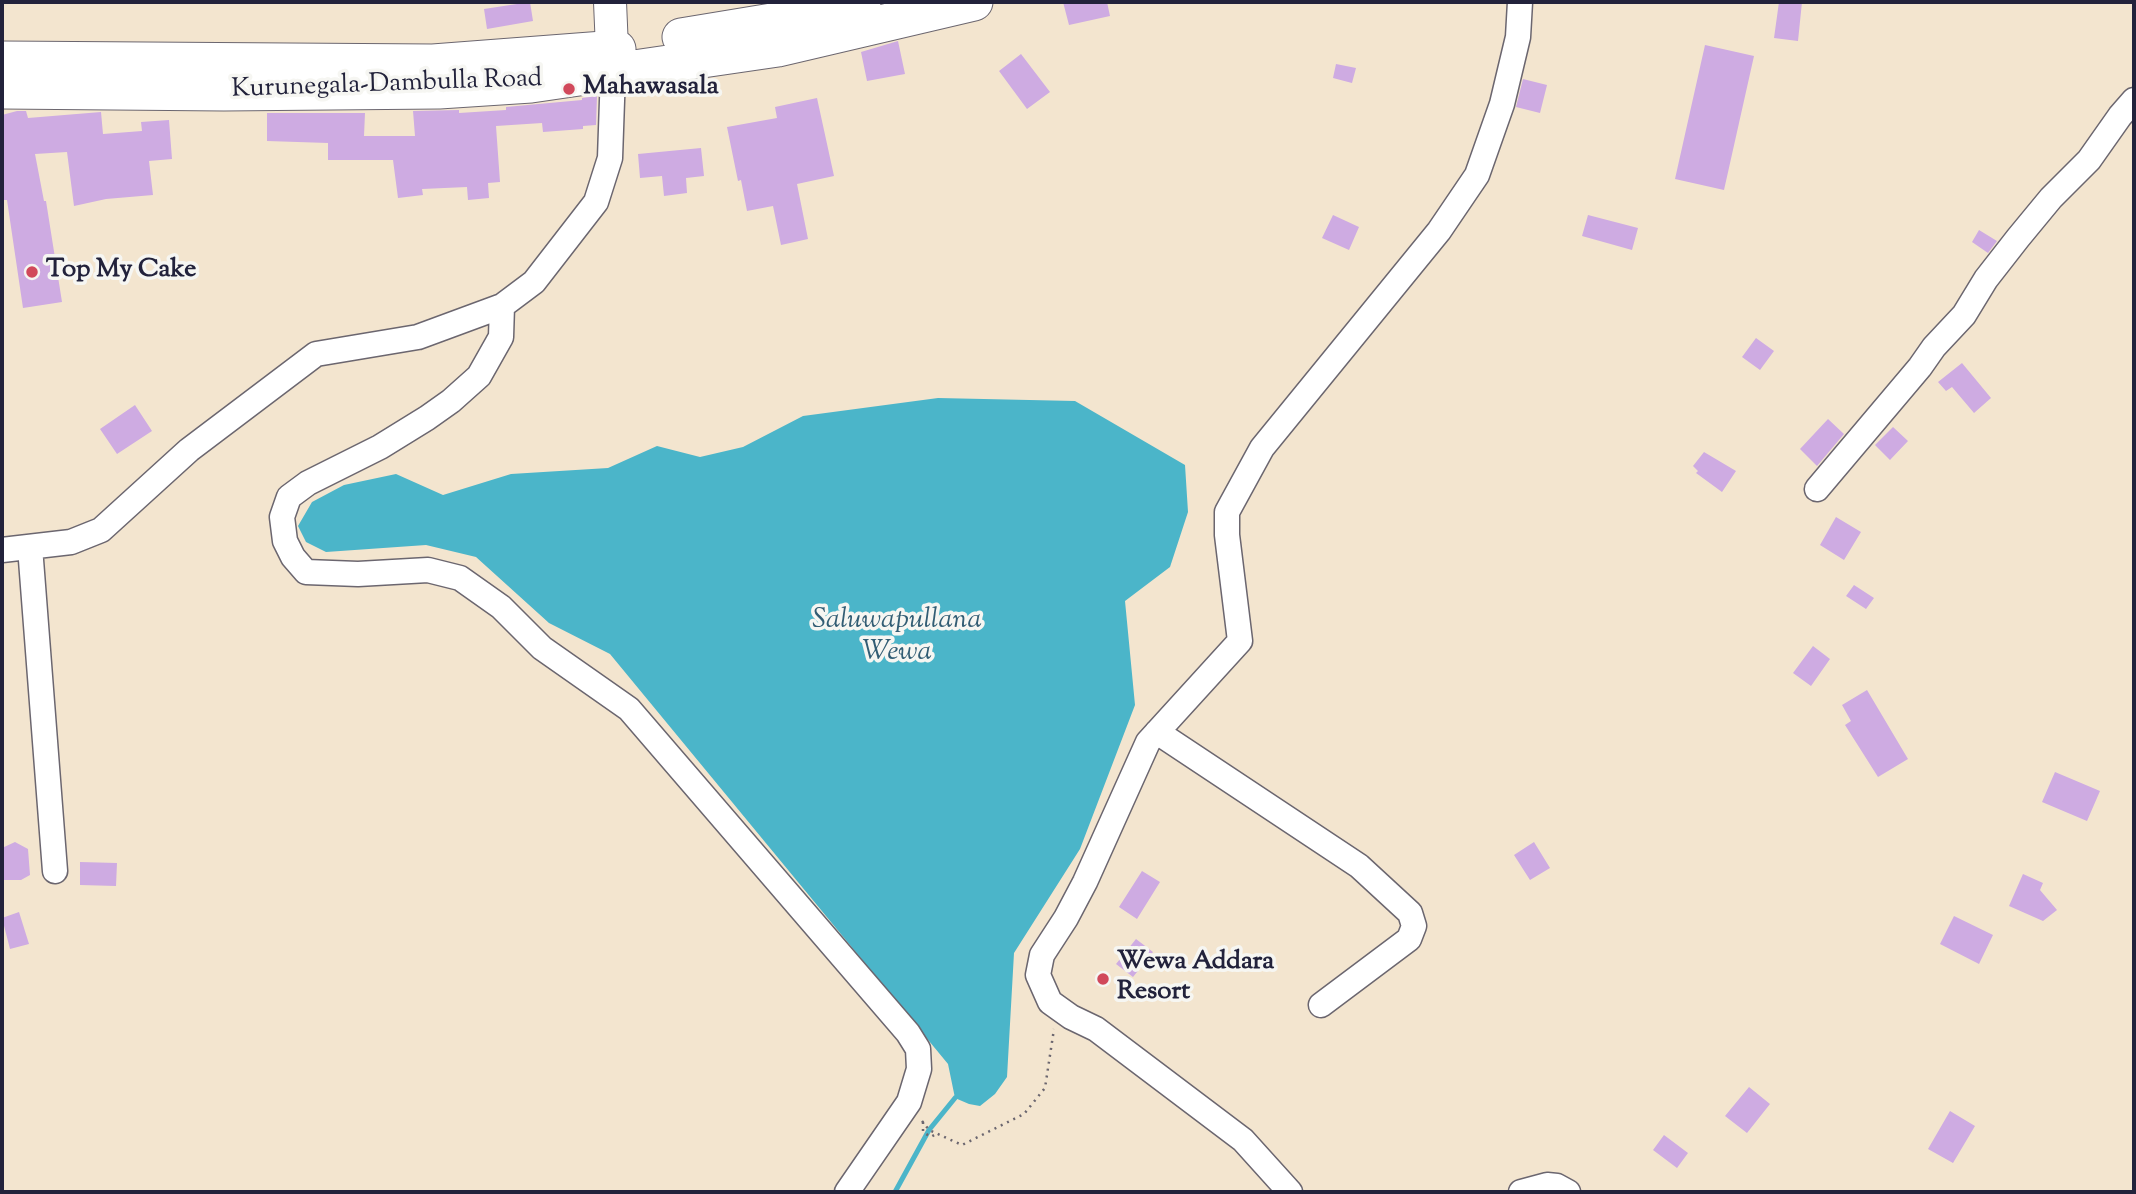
<!DOCTYPE html>
<html>
<head>
<meta charset="utf-8">
<style>
	body { margin:0 }
	#map { position:relative; width:2136px; height:1194px; overflow:hidden; background:#f3e5cf; font-family:"Sorts Mill Goudy",serif }
	canvas { display:block }
	.frame { position:absolute; inset:0; border:4px solid #22223b; pointer-events:none }
</style>
</head>
<body>
<div id="map">
<canvas width="2136" height="1194"></canvas>
<div class="frame"></div>
</div>
<script>
const c = document.querySelector('canvas').getContext('2d');
c.lineJoin = 'round';
function fill(path, color) {
  c.fillStyle = color;
  c.fill(path, 'evenodd');
}
function toPath(rows) {
  const path = new Path2D();
  for (const r of rows) {
    path.moveTo(r[0], r[1]);
    for (let i = 2; i < r.length; i += 2) path.lineTo(r[i], r[i + 1]);
  }
  return path;
}
function trace(path, color, width, dash) {
  c.strokeStyle = color;
  c.lineWidth = width;
  c.lineCap = dash ? 'butt' : 'round';
  c.setLineDash(dash || []);
  c.stroke(path);
}
function drawText(font, color, halo, rows, align = 'center') {
  c.font = font + ' "Sorts Mill Goudy",serif';
  c.lineWidth = 7;
  c.setLineDash([]);
  c.textBaseline = 'middle';
  c.strokeStyle = halo;
  c.fillStyle = color;
  for (const [text, x, y, turn = 0] of rows) {
    c.save();
    c.translate(x, y);
    c.rotate((+turn || 0) * Math.PI / 180);
    c.textAlign = isNaN(turn) ? turn : align;
    if (halo) c.strokeText(text, 0, 0);
    c.fillText(text, 0, 0);
    c.restore();
  }
}
fill(toPath([
	[938,398,1075,401,1185,465,1188,512,1170,567,1125,601,1135,705,1080,849,1014,953,1007,1077,995,1094,980,1106,969,1104,955,1098,948,1064,610,654,549,623,476,557,426,545,326,552,306,542,298,526,312,502,344,485,396,474,443,495,511,474,608,468,657,446,700,457,743,447,803,416]
]), '#4bb5c9');
trace(toPath([
	[895,1192,929,1130,955,1098]
]), '#4bb5c9', 5);
fill(toPath([
	[530,2,533,21,487,29,484,9],
	[1063,2,1107,2,1110,16,1069,25],
	[1779,2,1802,2,1798,41,1774,38],
	[898,41,905,74,867,81,861,52],
	[1705,45,1754,56,1724,190,1675,179],
	[1021,54,1050,92,1027,109,999,71],
	[1336,64,1356,68,1352,83,1333,78],
	[1523,79,1547,85,1540,113,1516,107],
	[597,96,596,125,583,126,583,129,543,132,542,123,496,126,500,182,488,183,489,198,468,200,467,187,422,189,423,195,398,198,393,160,328,160,328,143,267,141,267,113,365,113,364,136,415,136,413,111,459,110,459,113,506,110,506,107,582,100,582,98],
	[817,98,834,176,797,184,808,239,781,245,773,206,747,211,741,180,738,181,727,127,777,118,775,107],
	[17,111,26,111,28,118,101,112,103,134,142,131,141,122,169,120,172,159,149,161,153,195,106,199,74,206,67,152,35,154,44,201,46,201,62,302,23,308,7,200,2,200,2,115],
	[701,148,704,176,686,178,687,193,664,196,662,176,640,178,638,154],
	[1333,215,1359,227,1349,250,1322,238],
	[1588,215,1638,228,1632,250,1582,236],
	[1979,230,1997,241,1988,253,1972,242],
	[1756,338,1774,351,1760,370,1742,357],
	[1962,363,1991,398,1974,413,1952,387,1946,391,1938,382],
	[135,405,152,431,117,454,100,429],
	[1828,419,1844,434,1817,466,1800,449],
	[1893,427,1908,441,1890,460,1875,445],
	[1704,452,1736,471,1722,492,1696,473,1698,471,1693,466],
	[1836,517,1861,532,1844,560,1820,545],
	[1854,585,1874,598,1866,609,1846,596],
	[1813,646,1830,659,1811,686,1793,673],
	[1867,690,1908,759,1878,777,1845,725,1851,721,1842,705],
	[2055,772,2100,791,2087,821,2042,802],
	[15,842,28,849,30,875,21,880,2,880,2,848],
	[1534,842,1550,868,1530,880,1514,855],
	[80,862,117,863,116,886,80,885],
	[1142,871,1160,882,1137,919,1119,907],
	[2023,874,2043,883,2040,890,2057,910,2043,921,2009,906],
	[19,912,29,944,10,949,2,918],
	[1954,916,1993,935,1979,964,1940,944],
	[1136,939,1153,952,1133,977,1116,964],
	[1749,1087,1770,1104,1747,1133,1725,1116],
	[1950,1111,1975,1126,1953,1163,1928,1149],
	[1664,1135,1688,1153,1677,1168,1653,1150]
]), '#ceabe2');
const minor = toPath([
	[502,306,501,337,479,376,451,401,427,418,380,447,308,483,289,497,282,517,285,541,293,557,306,572,358,574,428,570,460,578,501,607,542,648,629,709,908,1033,918,1049,919,1069,909,1102,847,1192],
	[1817,489,1920,367,1934,347,1964,315,1986,279,2018,238,2051,198,2089,160,2120,116,2134,100],
	[30,547,55,871],
	[2,550,71,542,101,530,189,450,316,354,418,337,502,306,534,282,596,202,610,158,613,72],
	[1157,732,1359,866,1410,913,1414,926,1409,939,1321,1005],
	[1290,1192,1243,1140,1096,1029,1071,1017,1050,1002,1038,975,1042,955,1066,918,1085,882,1148,742,1240,641,1227,535,1227,512,1262,448,1439,231,1477,175,1502,104,1518,37,1520,2],
	[1521,1192,1547,1185,1557,1186,1568,1192]
]);
const major = toPath([
	[610,2,613,72]
]);
const highway = toPath([
	[681,37,772,22,862,2],
	[2,60,433,63,617,49],
	[2,90,224,92,439,90,531,84,778,48,974,2]
]);
trace(minor, '#6b666f', 27);
trace(major, '#6b666f', 34);
trace(highway, '#6b666f', 39);
trace(toPath([
	[922,1121,929,1130,962,1145,1024,1114,1045,1088,1054,1029],
	[923,1122,923,1132,931,1137,936,1134]
]), '#6b666f', 2.5, [2, 5]);
trace(minor, '#fff', 24);
trace(major, '#fff', 32);
trace(highway, '#fff', 37);
for (const [x, y, r, color] of [
	[569,89,7,"#d1495b"],
	[32,272,7,"#d1495b"],
	[1103,979,7,"#d1495b"]
]) {
  const dot = new Path2D();
  dot.arc(x, y, r, 0, 2 * Math.PI);
  c.fillStyle = color;
  c.fill(dot);
  trace(dot, '#f6f6f2', 2.5);
}
drawText('26px', '#22223b', '#f6f6f2', [
	["Kurunegala-Dambulla Road",387,86,-2]
]);
drawText('bold 26px', '#22223b', '#f6f6f2', [
	["Mahawasala",583,89],
	["Top My Cake",46,272],
	["Wewa Addara",1117,964],
	["Resort",1117,994]
], 'left');
drawText('italic 28px', '#325d74', '#f6f6f2', [
	["Saluwapullana",897,622],
	["Wewa",897,654]
]);
</script>
</body>
</html>
